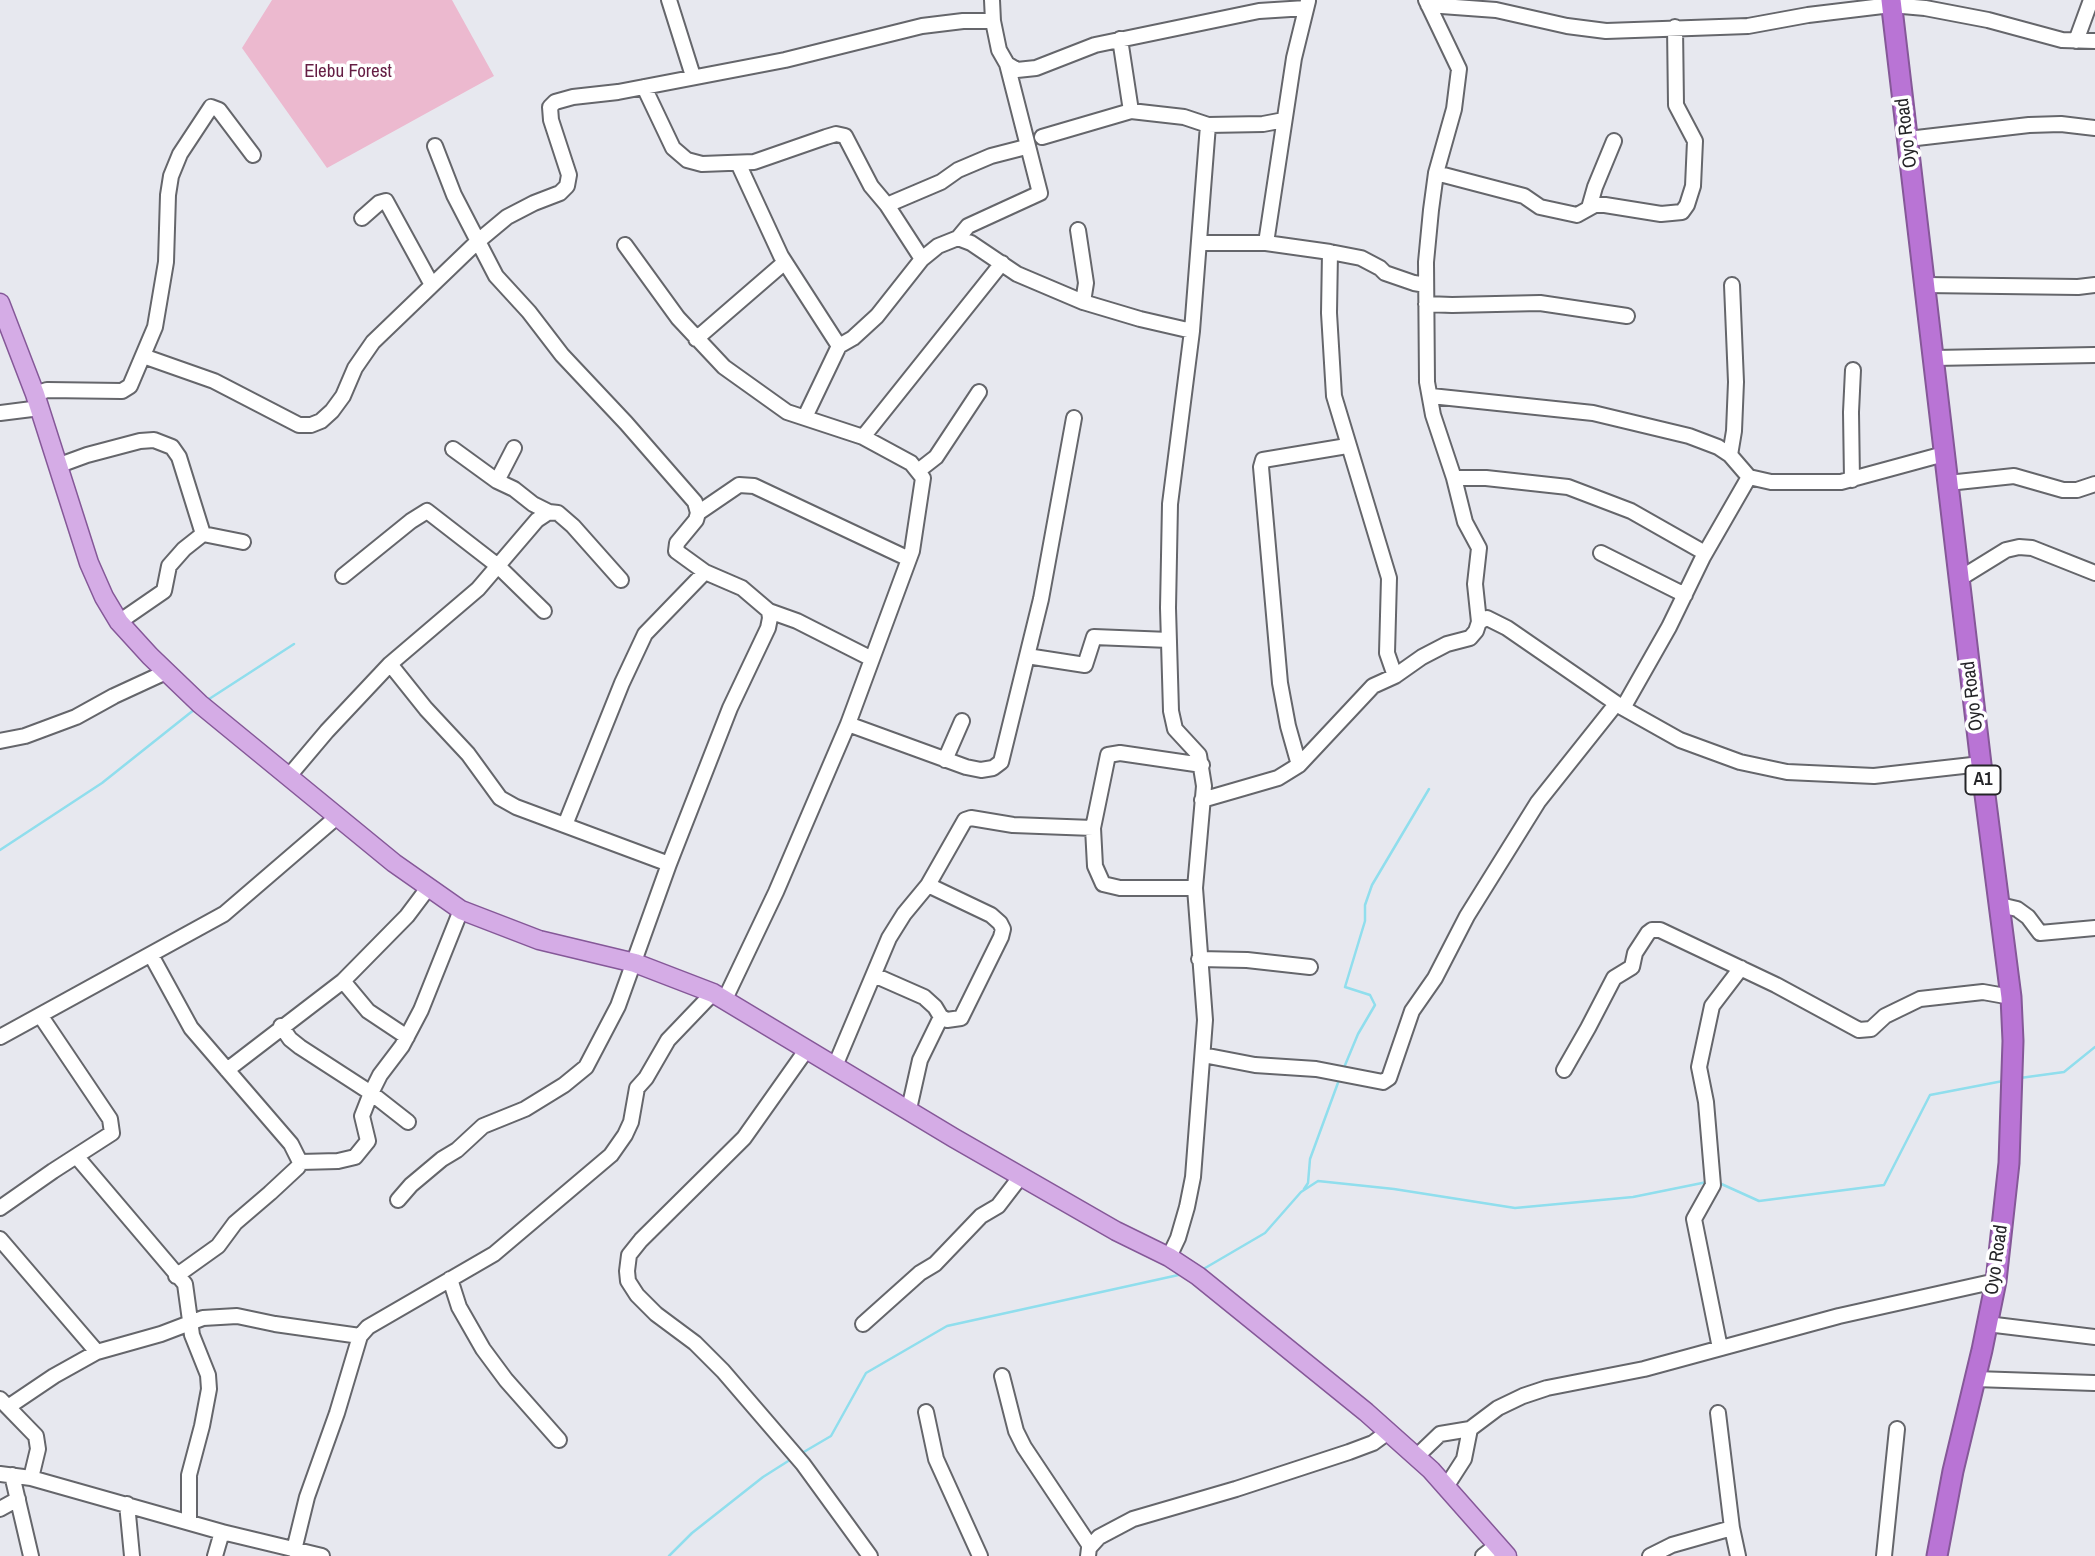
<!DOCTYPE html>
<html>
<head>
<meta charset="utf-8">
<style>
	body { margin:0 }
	canvas { display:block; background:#e7e8ef }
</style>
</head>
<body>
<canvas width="2095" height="1556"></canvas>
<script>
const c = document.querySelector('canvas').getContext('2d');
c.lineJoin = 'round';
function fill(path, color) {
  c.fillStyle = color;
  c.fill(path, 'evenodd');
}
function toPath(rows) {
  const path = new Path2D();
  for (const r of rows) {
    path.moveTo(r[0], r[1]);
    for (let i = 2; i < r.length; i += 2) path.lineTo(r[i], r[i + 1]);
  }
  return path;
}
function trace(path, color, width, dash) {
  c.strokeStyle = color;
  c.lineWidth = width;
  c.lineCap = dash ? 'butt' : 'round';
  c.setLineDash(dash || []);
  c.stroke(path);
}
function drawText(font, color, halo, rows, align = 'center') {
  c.font = font + ' "Archivo Narrow",sans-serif';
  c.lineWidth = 7;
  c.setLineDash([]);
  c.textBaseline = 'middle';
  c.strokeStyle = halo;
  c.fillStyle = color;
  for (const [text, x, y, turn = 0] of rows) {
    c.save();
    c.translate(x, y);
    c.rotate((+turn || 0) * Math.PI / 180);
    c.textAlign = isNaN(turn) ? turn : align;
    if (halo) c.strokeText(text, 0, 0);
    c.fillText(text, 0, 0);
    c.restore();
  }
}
fill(toPath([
	[272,0,452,0,494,76,327,168,242,48]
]), '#ecb9cf');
trace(toPath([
	[206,701,294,644],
	[0,850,102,783,195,709],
	[1343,1070,1358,1034,1375,1005,1370,995,1345,987,1365,921,1365,905,1372,885,1429,789],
	[2020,1078,2064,1072,2095,1047],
	[1717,1182,1759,1201,1884,1185,1930,1095,2003,1081],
	[1304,1189,1308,1183,1310,1159,1339,1080],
	[1200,1271,1265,1233,1301,1192,1318,1181,1394,1189,1515,1208,1633,1197,1707,1182],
	[802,1453,831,1436,866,1373,947,1326,1183,1274],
	[669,1556,692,1533,763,1477,793,1458]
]), '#90deed', 2.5);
const minor = toPath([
	[669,0,693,76],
	[992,0,993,21,999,50,1007,64,1017,70,1036,68,1095,45,1259,11,1306,8],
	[1426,0,1459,69,1454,109,1436,173,1431,210,1426,262,1427,382,1433,415,1454,478,1465,522,1479,548,1475,584,1479,622],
	[1428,5,1496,10,1567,26,1606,31,1748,26,1808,15,1891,5,1925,8,1988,20,2062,40,2095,41],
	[1120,39,1131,111],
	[2076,41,2091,0],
	[644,87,673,148,687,160,702,164,754,162,826,137,836,134,845,136,871,186,887,205,922,259],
	[1042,137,1131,111,1184,117,1208,125,1263,124,1284,120],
	[1908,139,2029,125,2061,124,2095,128],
	[738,163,781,256,839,346,805,417],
	[1436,173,1524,196,1540,207,1577,215,1595,205,1605,205,1661,214,1682,212,1687,205,1693,186,1695,141,1676,105,1675,27],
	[887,205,941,182,958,170,991,156,1026,147],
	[1589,208,1595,187,1614,141],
	[362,218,379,203,386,201,432,285],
	[1078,230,1086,283,1083,302],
	[958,238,971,243,1017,274,1083,302,1140,319,1192,331],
	[1200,243,1266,243,1330,252,1361,258,1380,268,1385,273,1414,283,1426,285],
	[1266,243,1294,58,1308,1],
	[625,245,678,318,724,367,787,412,863,437,911,463,923,478,912,551,848,724,776,892,725,999],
	[1330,252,1329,313,1334,396,1389,578,1387,653,1395,676],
	[1925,285,2078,287,2095,285],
	[1426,304,1452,305,1540,303,1627,316],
	[696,339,785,262],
	[839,346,853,338,877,316,922,259,938,246,958,238,968,226,1040,193,1007,64],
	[143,356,214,381,299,425,311,425,321,421,332,411,343,396,355,368,373,342,477,242,507,217,534,203,560,193,567,186,569,175,551,120,550,107,555,102,573,97,618,92,785,60,922,26,963,21,993,21],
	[1934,358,2095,355],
	[35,394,47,390,122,391,130,386,155,327,166,262,168,195,171,176,180,154,211,107,219,110,253,155],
	[1431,396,1593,413,1689,436,1718,447,1730,455,1749,477,1771,482,1841,482,1944,454],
	[0,413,40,408],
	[863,437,1002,263],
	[453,449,497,481,514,489,533,504,549,512],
	[1730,455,1734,431,1736,382,1732,285],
	[57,466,87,455,140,441,154,440,172,447,179,457,203,534],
	[918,471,936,457,979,392],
	[1454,478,1486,478,1568,487,1631,511,1705,553],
	[1852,480,1851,412,1853,370],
	[497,481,514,448],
	[1948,483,2014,476,2063,490,2077,490,2095,484],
	[698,513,739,485,754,486,909,559],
	[1601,553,1685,595],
	[343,576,411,521,427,511,498,566,544,611],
	[1959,579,2006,550,2019,547,2032,548,2095,573],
	[769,611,797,621,872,659],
	[119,622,164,591,169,566,184,549,203,534,243,542],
	[1027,656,1085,665,1094,637,1169,640],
	[390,664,426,709,468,754,500,798,516,807,669,864],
	[1623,708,1669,627,1703,557,1749,477],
	[848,724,966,767,981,770,993,768,1001,762,1041,599,1074,418],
	[0,741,25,736,76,717,114,696,166,672],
	[945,760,962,721],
	[1299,765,1288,726,1280,683,1261,467,1263,460,1347,446],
	[289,776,327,731,390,664,478,589,537,520,549,512,558,513,573,526,621,580],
	[1202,800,1278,778,1299,765,1373,686,1395,676,1422,657,1447,644,1470,638,1476,631,1479,622,1487,618,1507,628,1623,708,1680,740,1740,762,1787,772,1874,776,1981,764],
	[565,825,622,683,645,634,705,572],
	[1195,888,1120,888,1103,884,1095,866,1093,828,1108,755,1120,753,1202,765],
	[2000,905,2017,909,2028,917,2040,933,2095,928],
	[151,955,191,1028,291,1144,300,1162],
	[1199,959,1247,960,1310,967],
	[874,975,924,997,935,1007,941,1017,947,1020,961,1018,1001,937,1003,929,1000,923,991,915,928,885],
	[343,981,368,1011,407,1037],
	[281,1026,290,1039,300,1047,371,1093,408,1122],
	[0,1037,224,914,338,816],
	[807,1049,744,1138,641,1240,629,1255,627,1271,628,1281,637,1295,656,1314,695,1343,723,1371,803,1464,870,1556],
	[1203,1055,1255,1065,1316,1069,1383,1082,1389,1078,1412,1011,1435,978,1467,916,1538,802,1616,704],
	[835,1066,889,938,904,914,928,885,965,820,971,818,1013,825,1093,828],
	[227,1070,343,981,407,916,428,888],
	[1564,1070,1588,1028,1614,978,1632,967,1635,953,1648,933,1652,930,1660,930,1776,985,1859,1030,1871,1029,1885,1016,1920,999,1983,992,2011,997],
	[909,1109,920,1060,941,1017],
	[77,1157,185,1284,192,1335,208,1375,209,1389,202,1426,189,1475,189,1522],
	[300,1162,338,1161,355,1157,368,1141,362,1116,371,1093,380,1075,402,1046,421,1010,461,910],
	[398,1200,411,1185,442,1159,457,1150,483,1126,525,1109,564,1085,586,1067,618,1006,669,864,730,708,768,628,770,618,769,611,742,588,705,572,676,551,677,543,696,520,698,513,695,502,626,423,562,355,529,312,496,276,454,195,435,146],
	[0,1208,53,1171,112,1133,110,1119,40,1015],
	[0,1239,97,1352],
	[1169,1257,1178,1238,1187,1207,1193,1177,1205,1020,1195,888,1204,786,1199,755,1175,729,1171,711,1168,608,1170,504,1192,331,1208,125],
	[176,1276,218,1246,235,1223,270,1193,298,1167,300,1162],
	[450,1279,459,1307,483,1349,506,1380,559,1440],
	[863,1324,920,1273,935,1264,981,1216,998,1206,1021,1176],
	[1987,1324,2095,1337],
	[1720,1348,1694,1219,1713,1185,1706,1102,1699,1067,1712,1006,1741,968],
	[1002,1376,1016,1431,1024,1447,1090,1546],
	[1975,1379,2094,1383],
	[0,1399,36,1436,38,1449,31,1478],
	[8,1407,54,1376,97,1352,161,1334,203,1318,237,1316,275,1324,360,1336],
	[926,1412,936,1459,980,1556],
	[1416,1457,1440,1434,1470,1429,1498,1408,1523,1396,1547,1388,1644,1369,1839,1316,1996,1281],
	[0,1474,31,1478,222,1532,322,1556],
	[12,1475,31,1556],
	[1446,1487,1464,1459,1470,1429],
	[127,1504,132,1556],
	[0,1509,18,1499],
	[1732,1528,1738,1556],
	[294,1550,307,1497,337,1413,360,1336,368,1327,494,1254,611,1155,625,1135,631,1122,637,1088,646,1078,668,1040,713,993],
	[215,1556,222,1532],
	[1088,1556,1089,1548,1099,1537,1133,1519,1236,1489,1349,1452,1373,1443,1388,1432],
	[1483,1556,1497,1545],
	[1650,1556,1672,1545,1732,1528,1718,1413],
	[1884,1556,1897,1429]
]);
const major = toPath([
	[0,303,35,394,89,563,104,597,119,622,150,656,200,704,394,863,461,910,539,940,635,963,713,993,954,1138,1116,1231,1169,1257,1198,1276,1366,1412,1431,1470,1507,1556]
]);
const highway = toPath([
	[1891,0,1981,764,2011,997,2013,1041,2009,1163,1996,1281,1982,1350,1953,1471,1937,1556]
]);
trace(minor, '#65666b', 18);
trace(major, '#855898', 21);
trace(highway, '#855898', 23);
trace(minor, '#fff', 14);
trace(major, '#d5ace6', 18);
trace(highway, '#b974d5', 19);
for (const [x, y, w] of [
	[1983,780,35]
]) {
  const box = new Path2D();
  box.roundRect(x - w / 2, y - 14.5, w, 29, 5);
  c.fillStyle = '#fff';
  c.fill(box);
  trace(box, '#252528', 2);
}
drawText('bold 18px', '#252528', null, [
	["A1",1983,780]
]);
drawText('19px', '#651e44', '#fff', [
	["Elebu Forest",348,72]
]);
drawText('19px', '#252528', '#fff', [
	["Oyo Road",1907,133,-97],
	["Oyo Road",1973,696,-97],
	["Oyo Road",1997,1260,-82]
]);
</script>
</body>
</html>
